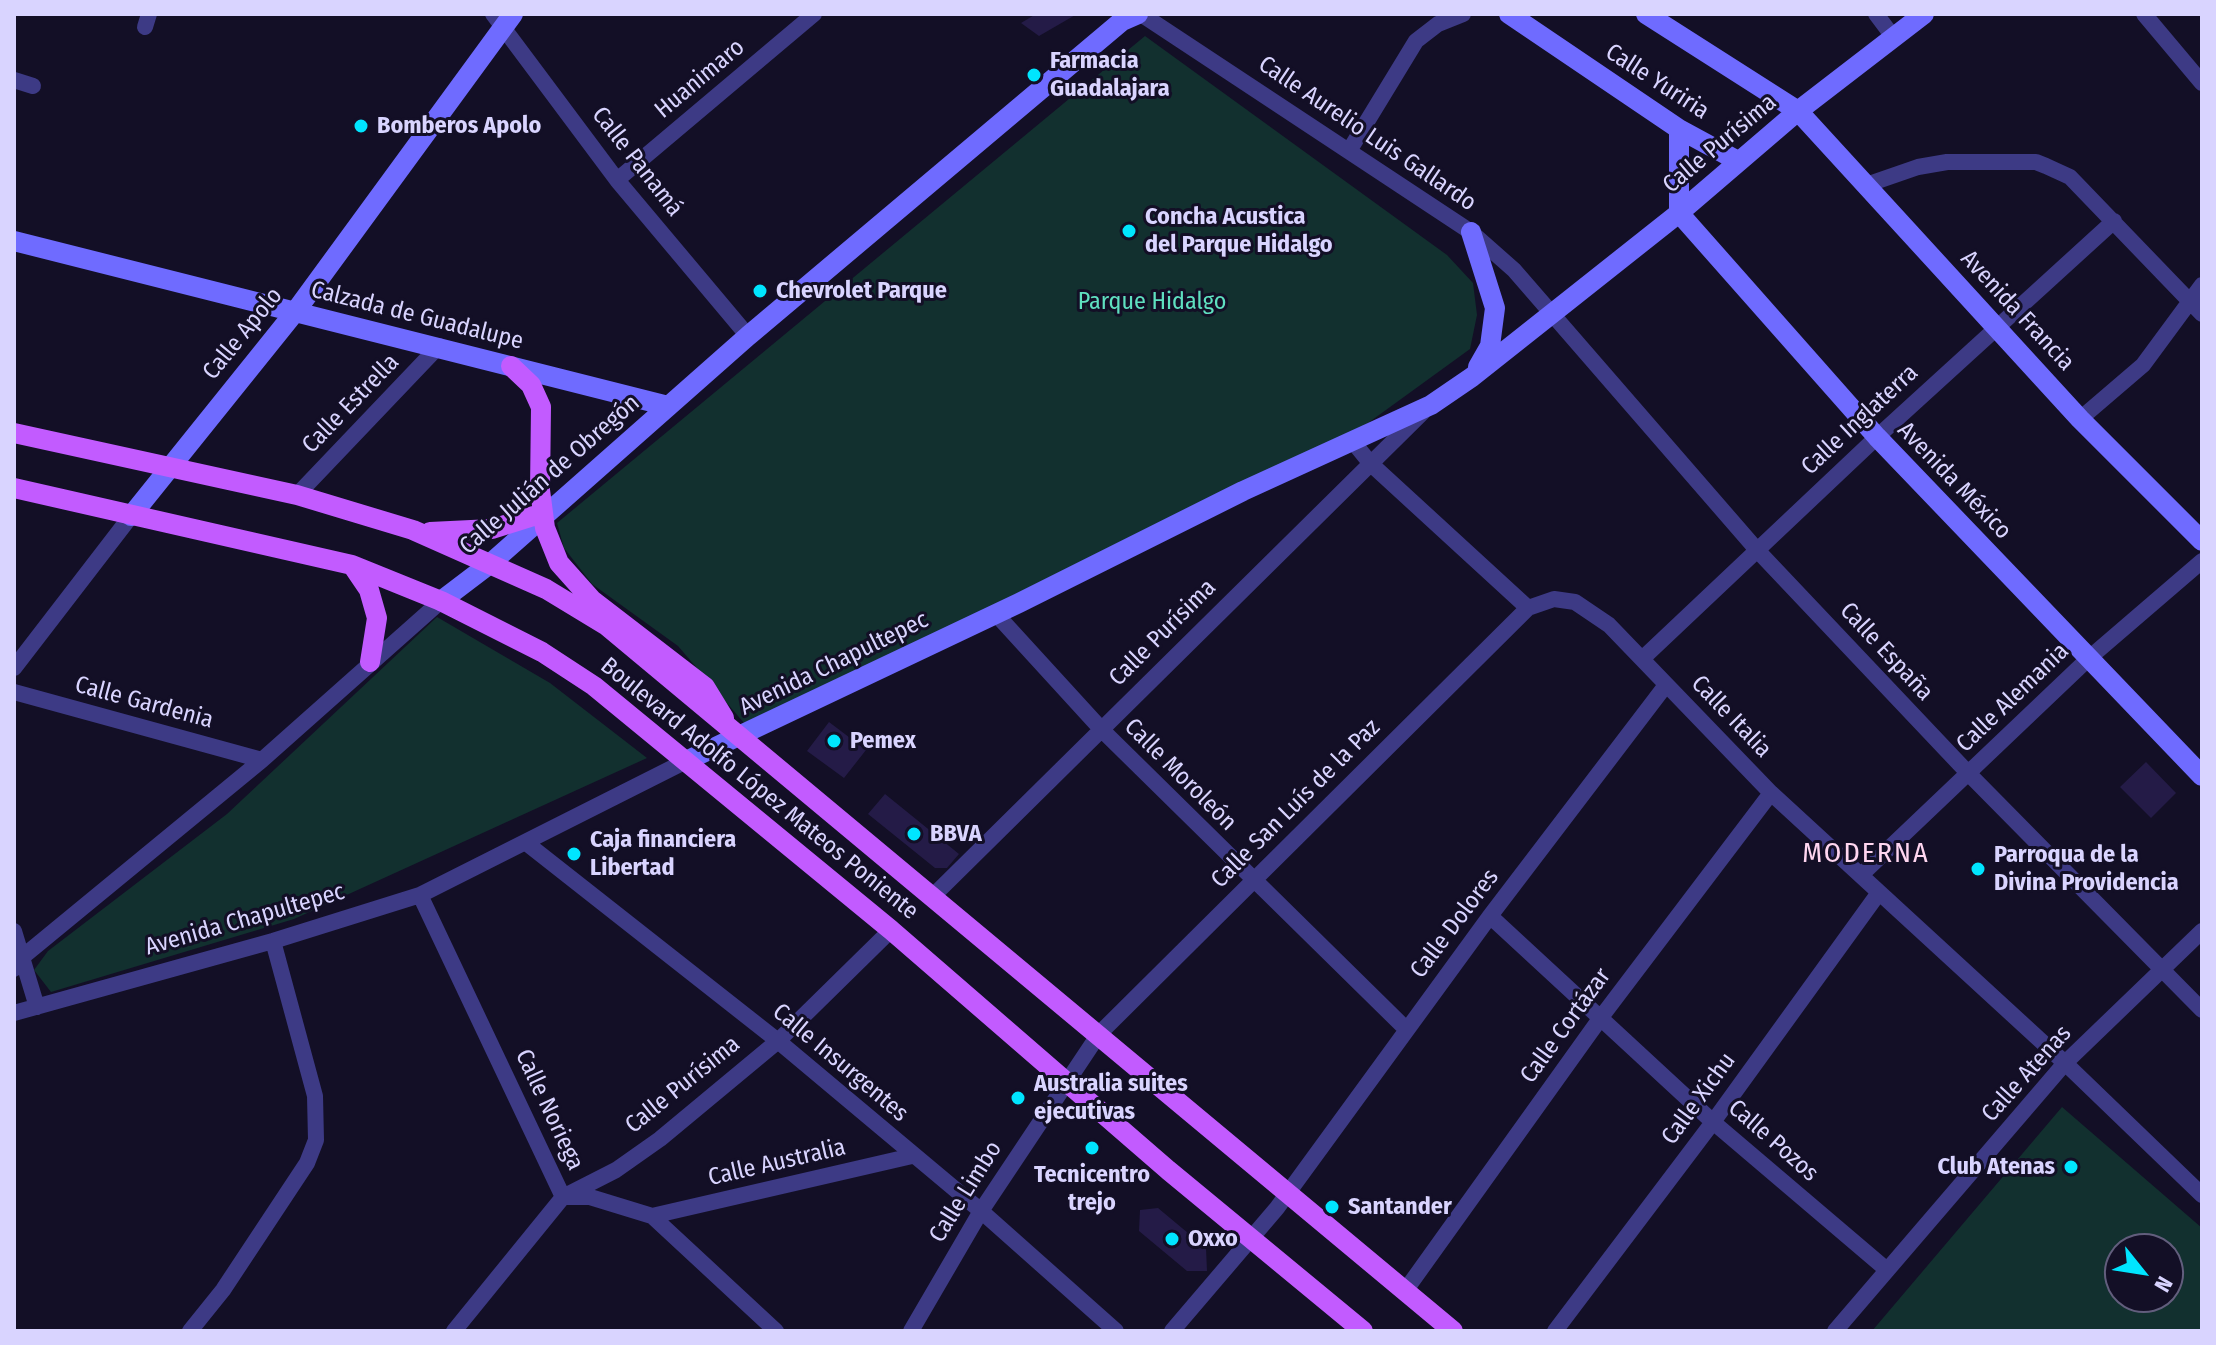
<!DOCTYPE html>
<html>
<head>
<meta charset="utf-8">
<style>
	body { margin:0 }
	#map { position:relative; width:2216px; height:1345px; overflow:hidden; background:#130f26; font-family:"Fira Sans Condensed",sans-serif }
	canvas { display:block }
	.frame { position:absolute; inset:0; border:16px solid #d9d4ff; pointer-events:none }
	.north { position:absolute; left:2104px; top:1233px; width:80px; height:80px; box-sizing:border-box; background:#130f26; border:2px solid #625e7d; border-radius:50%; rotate:120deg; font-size:22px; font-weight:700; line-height:32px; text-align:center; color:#d9d4ff }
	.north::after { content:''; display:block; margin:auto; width:28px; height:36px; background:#00e5ff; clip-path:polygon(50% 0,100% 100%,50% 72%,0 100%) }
</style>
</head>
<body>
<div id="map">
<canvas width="2216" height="1345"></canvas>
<div class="frame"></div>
<div class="north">N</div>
</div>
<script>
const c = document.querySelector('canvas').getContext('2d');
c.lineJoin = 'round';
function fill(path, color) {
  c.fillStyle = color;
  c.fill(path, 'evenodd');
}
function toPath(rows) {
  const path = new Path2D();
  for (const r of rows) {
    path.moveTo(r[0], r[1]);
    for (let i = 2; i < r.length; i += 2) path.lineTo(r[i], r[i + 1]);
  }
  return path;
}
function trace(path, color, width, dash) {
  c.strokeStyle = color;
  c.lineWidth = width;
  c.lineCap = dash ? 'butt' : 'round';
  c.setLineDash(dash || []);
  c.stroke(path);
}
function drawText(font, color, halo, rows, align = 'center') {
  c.font = font + ' "Fira Sans Condensed",sans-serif';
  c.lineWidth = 6;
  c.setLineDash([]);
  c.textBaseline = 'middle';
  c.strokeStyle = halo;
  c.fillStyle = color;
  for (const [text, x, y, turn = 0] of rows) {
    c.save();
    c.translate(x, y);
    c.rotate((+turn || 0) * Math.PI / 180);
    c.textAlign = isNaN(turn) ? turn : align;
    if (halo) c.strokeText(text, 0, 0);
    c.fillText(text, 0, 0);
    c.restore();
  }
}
fill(toPath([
	[1145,36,1447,255,1473,283,1477,315,1470,349,1368,423,1243,491,744,723,678,646,592,584,564,548,557,523],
	[437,617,550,683,647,758,294,919,51,992,34,970,48,951,227,814],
	[2062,1107,2202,1228,2202,1331,1872,1331],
	[2120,1249,2168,1249,2168,1297,2120,1297]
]), '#12302f');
fill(toPath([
	[1036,14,1077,14,1039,36,1021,23],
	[829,722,866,750,844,778,807,751],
	[2146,762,2176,793,2151,818,2120,787],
	[885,794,959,854,947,868,935,868,868,814],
	[1158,1208,1206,1248,1207,1271,1187,1271,1139,1231,1140,1210]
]), '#241b47');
trace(toPath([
	[493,14,617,180,748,336],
	[1141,14,1471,232,1514,270,1757,550,1969,774,2202,1010],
	[1876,14,1894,38],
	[2144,14,2202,83],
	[145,27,149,14],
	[14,80,33,86],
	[1349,151,1416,41,1438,24,1463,14],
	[617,180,814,14],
	[1866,185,1918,167,1947,162,2036,162,2046,166,2070,177,2202,314],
	[2080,419,2143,365,2202,285],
	[1354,443,1371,464,1528,608],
	[297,495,439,346],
	[996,614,1102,730,1407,1030],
	[1642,659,1877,437,2114,221],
	[14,668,131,516],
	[14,692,262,760],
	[525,842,778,1041,981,1211,1116,1331],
	[1861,875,2088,659,2202,561],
	[420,895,563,1197],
	[932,897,1423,412],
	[1490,916,1713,1122,1887,1270],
	[14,931,37,1007],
	[14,969,20,959,262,760,441,601],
	[14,1013,273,941,420,895,686,761],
	[565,1197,590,1197,652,1216,776,1331],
	[652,1216,912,1156],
	[1405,1291,1602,1016,1771,793],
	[190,1331,223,1290,307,1163,316,1140,315,1096,273,941],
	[454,1331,563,1197,616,1170,660,1139,778,1041,891,930],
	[911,1331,981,1211,1099,1034,1528,608,1554,599,1575,602,1609,625,1771,793,2065,1063,2202,1195],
	[1172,1331,1277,1208,1490,916,1666,685],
	[1555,1331,1713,1122,1878,894],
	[1835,1331,2065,1063,2202,931]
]), '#3d3a85', 16);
trace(toPath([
	[1509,14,1679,129,1738,161],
	[1646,14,1798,111,2080,419,2202,541],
	[1679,129,1679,213,1877,437,2202,776],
	[1471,232,1495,308,1490,346,1478,367],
	[14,241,668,406],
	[131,516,295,312,513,14],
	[441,601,491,563,748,336,1122,21,1138,14],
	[686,761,1019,603,1243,491,1431,405,1472,377,1679,213,1798,111,1924,14]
]), '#6f6bff', 20);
trace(toPath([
	[511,366,531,385,541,407,540,490,545,528,559,563,592,600,705,687,724,718],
	[14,433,297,495,413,530,546,589,607,626,1453,1331],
	[14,488,352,565,441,601,542,652,594,686,891,930,1168,1170,1363,1331],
	[430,532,492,529,543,513],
	[352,565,369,590,377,618,370,662]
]), '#c25bff', 20);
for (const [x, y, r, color] of [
	[1034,75,8,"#00e5ff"],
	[361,126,8,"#00e5ff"],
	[1129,231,8,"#00e5ff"],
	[760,291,8,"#00e5ff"],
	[834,741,8,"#00e5ff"],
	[914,834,8,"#00e5ff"],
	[574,854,8,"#00e5ff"],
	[1978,869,8,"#00e5ff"],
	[1018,1098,8,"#00e5ff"],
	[1092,1148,8,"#00e5ff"],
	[2071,1167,8,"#00e5ff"],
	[1332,1207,8,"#00e5ff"],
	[1172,1239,8,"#00e5ff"]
]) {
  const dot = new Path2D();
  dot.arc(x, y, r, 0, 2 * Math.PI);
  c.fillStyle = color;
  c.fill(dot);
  trace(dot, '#130f26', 3);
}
drawText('bold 24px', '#d9d4ff', '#130f26', [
	["Farmacia",1050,61],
	["Guadalajara",1050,89],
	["Bomberos Apolo",377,126],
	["Concha Acustica",1145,217],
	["del Parque Hidalgo",1145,245],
	["Chevrolet Parque",776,291],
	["Pemex",850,741],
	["BBVA",930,834],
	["Caja financiera",590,840],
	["Libertad",590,868],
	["Parroqua de la",1994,855],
	["Divina Providencia",1994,883],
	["Australia suites",1034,1084],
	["ejecutivas",1034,1112],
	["Club Atenas",2055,1167,"right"],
	["Tecnicentro",1092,1175,"center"],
	["trejo",1092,1203,"center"],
	["Santander",1348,1207],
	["Oxxo",1188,1239]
], 'left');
drawText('24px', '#d9d4ff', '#130f26', [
	["Huanimaro",700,79,-40],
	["Calle Yuriria",1657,82,33],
	["Calle Aurelio Luis Gallardo",1367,134,34],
	["Calle Purísima",1720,144,-40],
	["Calle Panamá",637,162,52],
	["Avenida Francia",2017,311,47],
	["Calzada de Guadalupe",417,316,14],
	["Calle Apolo",243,334,-51],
	["Calle Estrella",351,404,-46],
	["Calle Inglaterra",1860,420,-43],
	["Calle Julián de Obregón",550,475,-41],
	["Avenida México",1954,481,46],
	["Calle Purísima",1163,633,-45],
	["Calle España",1886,652,47],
	["Avenida Chapultepec",834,664,-26],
	["Calle Alemania",2013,698,-44],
	["Calle Gardenia",144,703,15],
	["Calle Italia",1731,717,46],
	["Calle Moroleón",1180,775,45],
	["Boulevard Adolfo López Mateos Poniente",759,789,39],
	["Calle San Luís de la Paz",1296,804,-45],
	["Avenida Chapultepec",245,920,-16],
	["Calle Dolores",1455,924,-53],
	["Calle Cortázar",1566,1026,-54],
	["Calle Insurgentes",840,1063,40],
	["Calle Atenas",2027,1074,-48],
	["Calle Purísima",683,1085,-39],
	["Calle Xichu",1699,1099,-54],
	["Calle Noriega",549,1110,65],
	["Calle Pozos",1773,1141,41],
	["Calle Australia",777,1163,-13],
	["Calle Limbo",966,1192,-58]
]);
drawText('24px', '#5fe0c0', '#130f26', [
	["Parque Hidalgo",1152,302]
]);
c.letterSpacing = '2px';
drawText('28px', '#ffd6f0', '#130f26', [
	["MODERNA",1866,854]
]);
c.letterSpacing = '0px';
</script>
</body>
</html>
